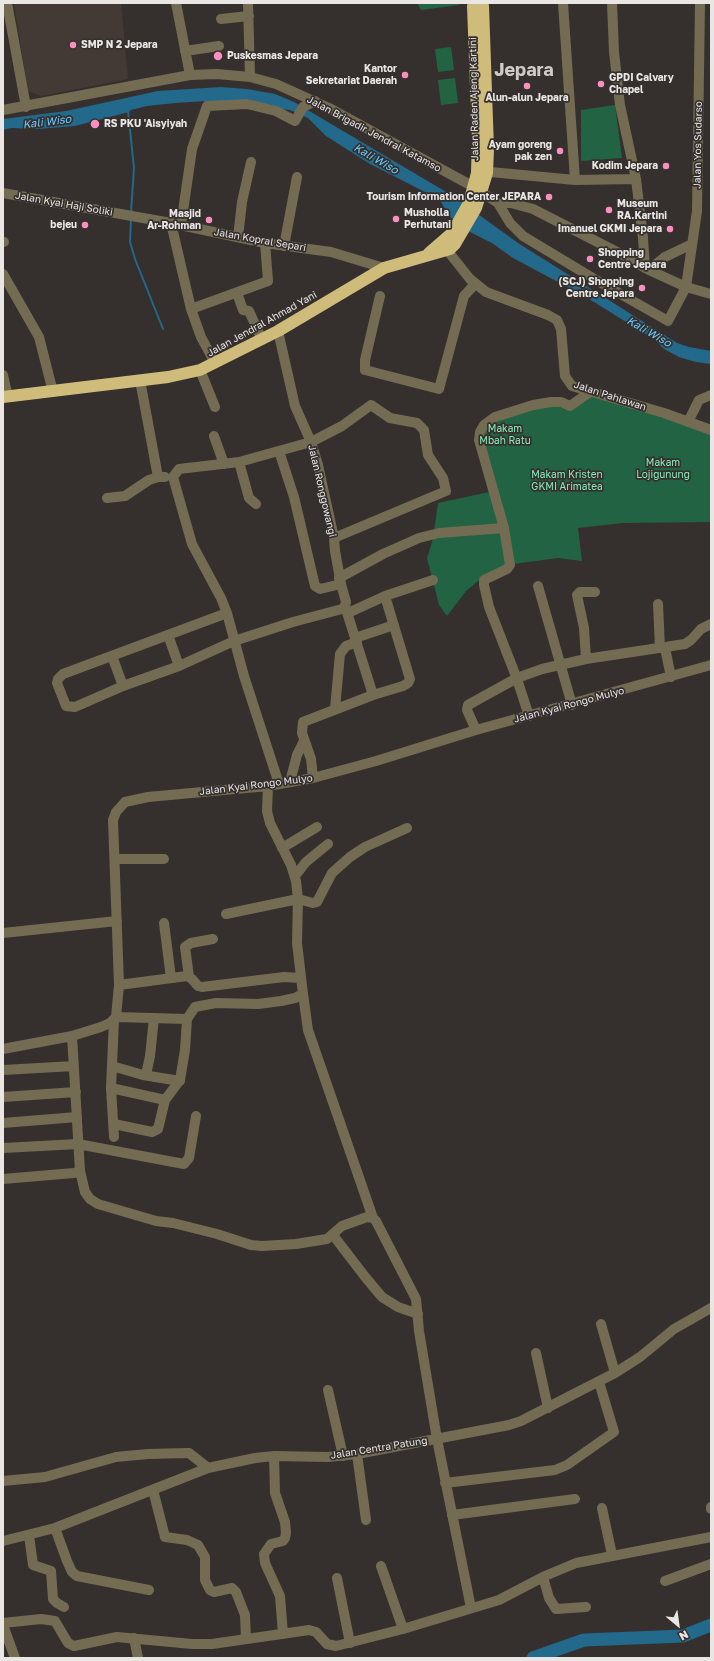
<!DOCTYPE html>
<html>
<head>
<meta charset="utf-8">
<style>
	body { margin:0 }
	#map { position:relative; width:714px; height:1661px; overflow:hidden; background:#35302e; font-family:"Golos Text",sans-serif }
	canvas { display:block }
	.frame { position:absolute; inset:0; border:4px solid #e9e6e4; pointer-events:none }
	.north { position:absolute; left:658px; top:1605px; width:40px; height:40px; -webkit-text-stroke:3px #35302e; paint-order:stroke; rotate:151deg; font-size:11px; font-weight:700; line-height:16px; text-align:center; color:#e9e6e4 }
	.north::after { content:''; display:block; margin:auto; width:14px; height:18px; background:#e9e6e4; clip-path:polygon(50% 0,100% 100%,50% 72%,0 100%) }
</style>
</head>
<body>
<div id="map">
<canvas width="714" height="1661"></canvas>
<div class="frame"></div>
<div class="north">N</div>
</div>
<script>
const c = document.querySelector('canvas').getContext('2d');
c.lineJoin = 'round';
function fill(path, color) {
  c.fillStyle = color;
  c.fill(path, 'evenodd');
}
function toPath(rows) {
  const path = new Path2D();
  for (const r of rows) {
    path.moveTo(r[0], r[1]);
    for (let i = 2; i < r.length; i += 2) path.lineTo(r[i], r[i + 1]);
  }
  return path;
}
function trace(path, color, width, dash) {
  c.strokeStyle = color;
  c.lineWidth = width;
  c.lineCap = dash ? 'butt' : 'round';
  c.setLineDash(dash || []);
  c.stroke(path);
}
function drawText(font, color, halo, rows, align = 'center') {
  c.font = font + ' "Golos Text",sans-serif';
  c.lineWidth = 3.5;
  c.setLineDash([]);
  c.textBaseline = 'middle';
  c.strokeStyle = halo;
  c.fillStyle = color;
  for (const [text, x, y, turn = 0] of rows) {
    c.save();
    c.translate(x, y);
    c.rotate((+turn || 0) * Math.PI / 180);
    c.textAlign = isNaN(turn) ? turn : align;
    if (halo) c.strokeText(text, 0, 0);
    c.fillText(text, 0, 0);
    c.restore();
  }
}
fill(toPath([
	[14,3,121,3,128,79,41,96,28,91]
]), '#443a35');
fill(toPath([
	[417,3,459,3,459,5,421,10],
	[451,47,454,70,438,72,435,49],
	[455,78,458,103,441,105,438,80],
	[615,105,622,158,581,161,581,110],
	[590,393,711,433,711,522,623,523,578,528,582,561,558,558,506,565,483,577,466,591,447,616,439,605,427,558,433,539,438,503,494,491,480,440,484,425,534,406,571,406]
]), '#226344');
fill(toPath([
	[221,87,247,89,275,94,294,102,453,196,518,243,677,343,689,347,711,351,711,364,696,362,679,357,664,349,655,340,586,297,513,258,492,243,468,231,449,216,441,202,427,193,370,164,326,136,308,118,290,110,207,101,175,103,147,106,131,110,129,112,75,126,38,129,11,128,3,130,3,119,66,111,158,91]
]), '#22698b');
trace(toPath([
	[128,111,134,168,131,212],
	[131,219,130,242,135,259,163,329]
]), '#22698b', 2);
trace(toPath([
	[533,1658,584,1640,683,1636,711,1625]
]), '#22698b', 13);
trace(toPath([
	[7,3,26,107],
	[176,3,190,75],
	[248,3,250,77],
	[563,3,575,180],
	[612,3,614,52,620,105,636,179,643,238,645,268],
	[221,19,249,16],
	[185,51,219,46],
	[3,110,190,75,217,74,250,77,276,84,329,108,474,187,498,203,511,203,533,209,619,253,649,270,686,287,711,294],
	[480,171,575,180,636,179],
	[3,193,171,223,265,243,331,252,384,268],
	[498,203,510,223,523,236,596,280,668,321,686,287,697,211,700,3],
	[171,223,191,309,201,337,215,363],
	[181,225,192,149,207,106,247,104,276,111,295,121,303,107,315,101],
	[238,237,242,202,251,162],
	[3,242,4,242],
	[443,245,470,279,486,292,548,315,557,320,561,329,565,376,572,386,664,413,711,430],
	[284,246,297,177],
	[649,270,665,257,692,244],
	[3,274,39,337,53,392],
	[237,293,243,310,249,311,262,340],
	[380,296,365,360,365,370,439,389,464,296,475,284],
	[191,309,268,281,265,243],
	[278,331,295,406,311,442,318,465,334,538,335,551,341,584,320,589,315,586,294,497,279,451],
	[200,370,215,407],
	[3,375,8,397],
	[140,380,158,477],
	[688,422,699,400,711,395],
	[214,436,224,464],
	[239,462,249,498,256,504],
	[107,498,125,496,149,480,158,477,165,477],
	[339,578,383,554,419,538,439,533,504,528],
	[538,586,572,705],
	[385,596,433,580],
	[658,604,660,648],
	[227,613,63,674,58,679,57,683,66,706,75,707,123,686,179,666,234,641,293,622,342,609,345,606,346,602,341,584],
	[348,613,385,596,410,679,408,683,403,686,373,695],
	[168,635,179,666],
	[355,638,394,625],
	[665,648,671,677],
	[112,656,123,686],
	[586,659,584,628,577,595,580,592,595,592],
	[335,709,340,654,346,646,357,642],
	[529,716,517,679,489,607,484,585,484,580,507,569,510,565,504,528,479,440,480,432,484,425,495,417,533,405,551,402,561,402,570,406,590,392],
	[476,730,467,710,468,705,517,678,542,669,586,659,685,644,691,640,701,629,711,624],
	[313,778,311,759,302,733,303,722,373,695,345,606],
	[290,782,297,755,304,741],
	[279,784,244,676,227,613,221,598,192,544,173,477,179,469,239,462,311,442,342,426,371,405,390,418,417,423,424,430,428,455,443,478,446,491,334,538],
	[282,848,317,827],
	[115,859,164,859],
	[295,876,306,862,328,844],
	[226,914,298,899,313,903,317,902,332,873,350,857,365,847,407,828],
	[164,923,171,978],
	[3,933,117,921],
	[189,977,185,947,191,943,213,939],
	[119,985,187,976,192,979,198,986,202,987,284,977,301,978],
	[303,994,308,1030,373,1218],
	[116,1017,187,1019],
	[3,1049,72,1036,101,1027,110,1023,116,1017,119,985,113,820,116,812,125,802,148,797,268,786,313,778,376,761,476,730,711,665],
	[112,1066,143,1075,180,1081],
	[3,1070,74,1066],
	[146,1075,150,1056,154,1018],
	[111,1088,165,1100],
	[3,1097,76,1092],
	[3,1123,77,1117],
	[114,1124,152,1132,158,1129,165,1100,180,1080,185,1050,187,1019,195,1007,216,1003,258,1004,281,1001,295,998,303,994,297,943,298,899,296,881,291,865,270,823,267,811,268,786],
	[114,1137,111,1088,114,1020],
	[3,1148,78,1144,184,1164,189,1158,196,1116],
	[80,1171,85,1192,90,1199,98,1204,156,1221,173,1223,217,1234,251,1245,262,1246,296,1244,327,1239,342,1226,367,1217,373,1218,376,1221,416,1299,419,1331,437,1439,471,1608],
	[3,1179,74,1173,80,1171,72,1036],
	[333,1235,366,1278,382,1297,398,1307,418,1314],
	[601,1324,615,1373],
	[536,1353,548,1408],
	[328,1390,343,1456],
	[357,1454,366,1520],
	[274,1456,275,1493,285,1522,286,1533,285,1538,283,1541,271,1544,264,1554,265,1563,280,1596,283,1634],
	[3,1481,45,1477,116,1457,148,1454,189,1453,208,1468],
	[445,1483,555,1470,567,1465,614,1432,599,1382],
	[153,1490,165,1537,187,1540,198,1545,205,1557,205,1580,210,1590,214,1592,232,1588,236,1592,245,1615,246,1639],
	[711,1507,711,1509],
	[602,1508,612,1555],
	[452,1515,575,1499],
	[55,1528,67,1561,72,1572,77,1576,149,1590],
	[29,1535,33,1565,51,1571,53,1599,57,1603,64,1607],
	[3,1541,55,1528,208,1468,255,1458,274,1456,328,1457,357,1454,509,1425,521,1421,615,1373,640,1357,674,1329,711,1308],
	[381,1566,403,1629],
	[543,1577,549,1598,556,1609,586,1607],
	[337,1578,350,1643],
	[665,1581,711,1564],
	[3,1623,41,1619,55,1621,68,1643,74,1646,117,1637,192,1644,212,1644,309,1630,316,1632,327,1644,336,1646,403,1629,499,1600,545,1576,576,1563,711,1537],
	[3,1625,15,1658],
	[134,1638,138,1658]
]), '#746c52', 10);
trace(toPath([
	[429,253,452,233,469,203,477,173,478,139,473,6],
	[3,397,168,377,200,370,278,331,384,268,450,249,455,244,476,208,487,173,488,149,483,6]
]), '#d0bc7a', 12);
for (const [x, y, r, color] of [
	[73,45,4,"#fc8fc1"],
	[218,56,5,"#fc8fc1"],
	[405,75,4,"#fc8fc1"],
	[601,84,4,"#fc8fc1"],
	[527,86,4,"#fc8fc1"],
	[95,124,5,"#fc8fc1"],
	[560,151,4,"#fc8fc1"],
	[666,166,4,"#fc8fc1"],
	[549,197,4,"#fc8fc1"],
	[609,210,4,"#fc8fc1"],
	[396,219,4,"#fc8fc1"],
	[209,220,4,"#fc8fc1"],
	[85,225,4,"#fc8fc1"],
	[670,229,4,"#fc8fc1"],
	[590,259,4,"#fc8fc1"],
	[642,288,4,"#fc8fc1"]
]) {
  const dot = new Path2D();
  dot.arc(x, y, r, 0, 2 * Math.PI);
  c.fillStyle = color;
  c.fill(dot);
  trace(dot, '#35302e', 1.5);
}
drawText('bold 10px', '#e9e6e4', '#35302e', [
	["SMP N 2 Jepara",81,45,"left"],
	["Puskesmas Jepara",227,56,"left"],
	["Kantor",397,69],
	["Sekretariat Daerah",397,81],
	["GPDI Calvary",609,78,"left"],
	["Chapel",609,90,"left"],
	["Alun-alun Jepara",527,98,"center"],
	["RS PKU 'Aisyiyah",104,124,"left"],
	["Ayam goreng",552,145],
	["pak zen",552,157],
	["Kodim Jepara",658,166],
	["Tourism Information Center JEPARA",541,197],
	["Museum",617,204,"left"],
	["RA.Kartini",617,216,"left"],
	["Musholla",404,213,"left"],
	["Perhutani",404,225,"left"],
	["Masjid",201,214],
	["Ar-Rohman",201,226],
	["bejeu",77,225],
	["Imanuel GKMI Jepara",662,229],
	["Shopping",598,253,"left"],
	["Centre Jepara",598,265,"left"],
	["(SCJ) Shopping",634,282],
	["Centre Jepara",634,294]
], 'right');
drawText('10px', '#e9e6e4', '#35302e', [
	["Jalan Raden Ajeng Kartini",474,99,-91],
	["Jalan Brigadir Jendral Katamso",374,134,28],
	["Jalan Yos Sudarso",698,145,-89],
	["Jalan Kyai Haji Soliki",64,204,10],
	["Jalan Kopral Separi",260,240,10],
	["Jalan Jendral Ahmad Yani",262,324,-29],
	["Jalan Pahlawan",610,396,18],
	["Jalan Ronggowangi",322,491,77],
	["Jalan Kyai Rongo Mulyo",569,705,-15],
	["Jalan Kyai Rongo Mulyo",256,785,-7],
	["Jalan Centra Patung",379,1448,-9]
]);
drawText('10px', '#89ebb7', '#35302e', [
	["Makam",505,429],
	["Mbah Ratu",505,441],
	["Makam",663,463],
	["Lojigunung",663,475],
	["Makam Kristen",567,475],
	["GKMI Arimatea",567,487]
]);
drawText('italic 11px', '#69cafe', '#35302e', [
	["Kali Wiso",47,122,-7],
	["Kali Wiso",376,159,30],
	["Kali Wiso",649,332,30]
]);
drawText('bold 18px', '#d0cbc8', '#35302e', [
	["Jepara",524,70]
]);
</script>
</body>
</html>
